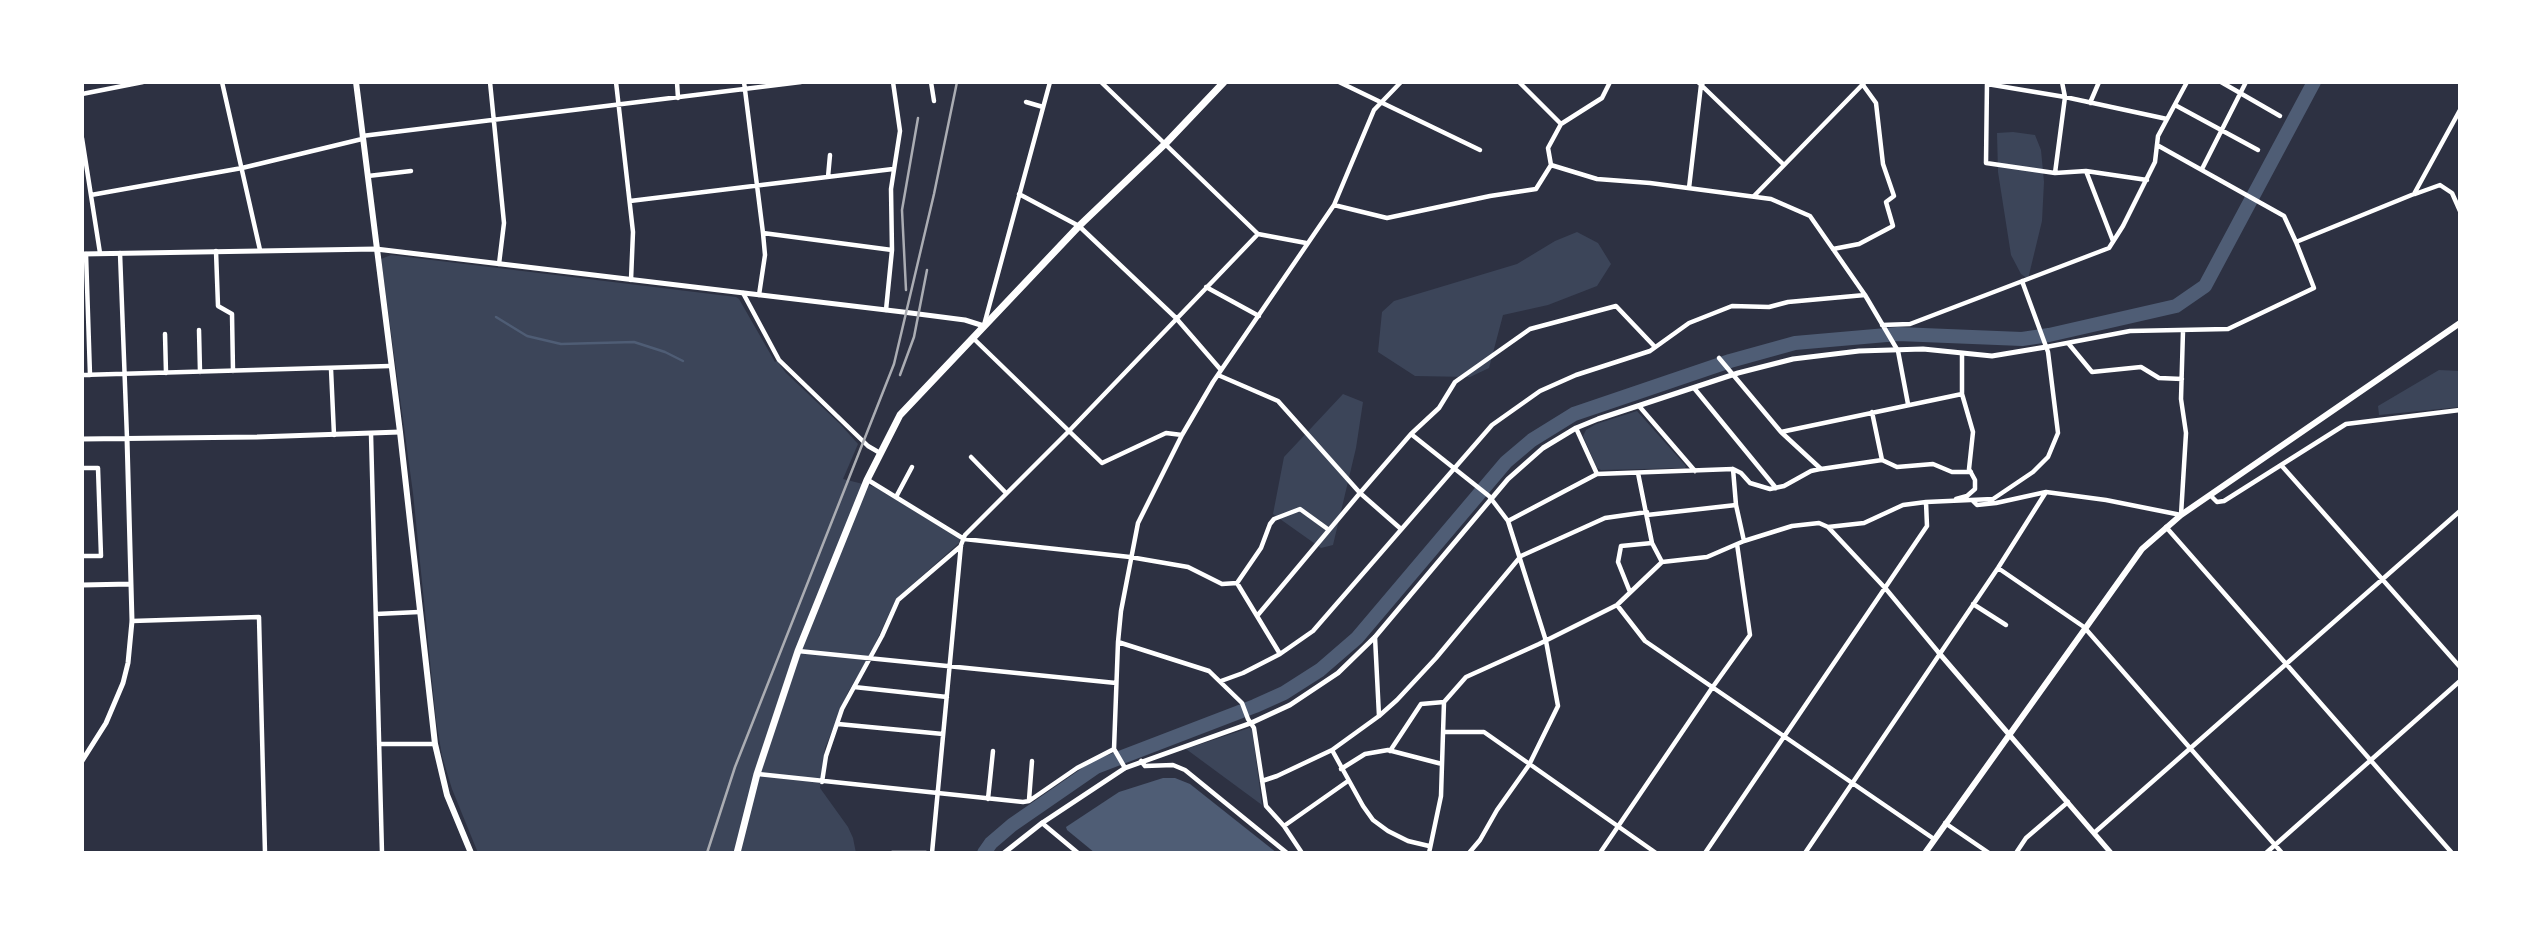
<!DOCTYPE html>
<html>
<head>
<meta charset="utf-8">
<style>
	body { margin:0 }
	#map { position:relative; width:2542px; height:935px; overflow:hidden; background:#2d3142; font-family:"Nunito Sans",sans-serif }
	canvas { display:block }
	.frame { position:absolute; inset:0; border:84px solid #fff; pointer-events:none }
</style>
</head>
<body>
<div id="map">
<canvas width="2542" height="935"></canvas>
<div class="frame"></div>
</div>
<script>
const c = document.querySelector('canvas').getContext('2d');
c.lineJoin = 'round';
function fill(path, color) {
  c.fillStyle = color;
  c.fill(path, 'evenodd');
}
function toPath(rows) {
  const path = new Path2D();
  for (const r of rows) {
    path.moveTo(r[0], r[1]);
    for (let i = 2; i < r.length; i += 2) path.lineTo(r[i], r[i + 1]);
  }
  return path;
}
function trace(path, color, width, dash) {
  c.strokeStyle = color;
  c.lineWidth = width;
  c.lineCap = dash ? 'butt' : 'round';
  c.setLineDash(dash || []);
  c.stroke(path);
}
fill(toPath([
	[2013,132,2035,135,2041,150,2044,182,2042,221,2028,279,2021,274,2011,255,1998,172,1997,133],
	[1577,232,1598,243,1611,264,1597,286,1548,305,1503,315,1489,368,1470,377,1415,376,1378,352,1382,312,1394,301,1517,264,1555,241],
	[391,255,736,297,739,299,775,362,777,361,786,373,840,424,858,444,843,479,875,487,960,539,959,543,896,599,868,659,848,692,825,748,820,788,848,827,853,838,856,853,478,853,452,789,442,756,436,720,413,493,381,259],
	[2439,370,2460,371,2460,407,2379,415,2378,406],
	[1343,394,1363,402,1356,448,1333,545,1321,548,1273,514,1284,457],
	[1637,411,1686,466,1685,468,1601,470,1597,468,1583,436,1586,430,1596,424],
	[1249,728,1252,729,1262,805,1186,749]
]), '#3c4559');
fill(toPath([
	[1163,778,1175,778,1190,784,1277,853,1095,853,1067,830,1066,827,1119,792]
]), '#4f5d75');
trace(toPath([
	[496,317,527,336,561,344,634,342,665,352,683,361]
]), '#4f5d75', 2.5);
trace(toPath([
	[984,853,991,843,1012,825,1096,767,1255,706,1284,693,1320,670,1357,638,1506,462,1532,440,1574,414,1730,361,1795,343,1898,334,2022,339,2049,335,2176,306,2205,286,2314,82]
]), '#4f5d75', 14);
trace(toPath([
	[222,82,260,250],
	[490,82,504,223,499,264],
	[616,82,633,232,631,280],
	[677,82,678,98],
	[744,82,763,233,765,255,759,295],
	[931,82,934,101],
	[1101,82,1258,234,1306,243],
	[1339,82,1480,150],
	[1519,82,1561,124],
	[1698,82,1783,164],
	[1987,82,1986,163,2055,173,2086,171,2147,180],
	[2221,82,2280,116],
	[1987,84,2065,97,2167,119],
	[82,94,143,82],
	[1026,102,1043,107],
	[2090,103,2099,82],
	[2175,105,2258,150],
	[362,136,801,82],
	[82,138,100,253],
	[2157,145,2284,216,2296,242],
	[1551,165,1548,148,1561,124,1602,98,1610,82],
	[2202,169,2246,82],
	[2086,171,2113,241],
	[2055,173,2065,97,2062,82],
	[368,176,411,171],
	[828,177,830,155],
	[1689,188,1701,85,1704,82],
	[1019,194,1079,226,1176,318,1221,370],
	[2415,194,2440,185,2452,193,2460,211],
	[91,195,242,168,362,139],
	[1754,196,1865,82],
	[630,201,893,169],
	[1334,205,1387,218,1490,196,1536,189,1551,165,1597,179,1650,183,1771,199,1810,216,1865,295,1898,351,1908,404],
	[763,233,892,250],
	[1833,249,1859,244,1893,226,1886,202,1894,196,1883,164,1876,103,1863,85],
	[216,251,218,306,232,314,233,371],
	[120,253,127,438],
	[86,254,90,375],
	[1206,287,1259,316],
	[743,293,779,360,868,446,880,453],
	[886,310,892,250,891,189,900,131,893,82],
	[984,325,1050,82],
	[1882,325,1910,324,2109,248,2123,226,2155,162,2158,136,2187,82],
	[199,330,200,372],
	[165,334,166,373],
	[973,338,1102,463,1166,433,1182,435],
	[2068,343,2092,372,2141,367,2159,378,2182,379],
	[2046,347,2130,331,2228,329,2314,288,2296,242,2414,194,2460,110],
	[1719,358,1781,432,1821,469,1882,460],
	[331,369,334,435],
	[82,375,390,366],
	[1218,375,1278,401,1360,493,1401,529],
	[1694,388,1776,488],
	[1639,406,1695,471],
	[1872,412,1882,460,1897,467,1933,464,1952,472,1971,472],
	[1576,428,1597,474],
	[1781,432,1962,394],
	[371,434,382,853],
	[1411,434,1489,496,1508,521,1546,641,1558,706,1529,765,1497,810,1480,840,1469,853],
	[971,457,1006,493],
	[2281,465,2460,667],
	[82,468,98,468,101,556,82,556],
	[1733,469,1741,473,1750,483,1770,489,1784,486,1811,471,1820,469],
	[868,480,964,539,1130,557,1188,567,1222,584,1237,583],
	[2210,495,2217,502,2224,501,2346,424,2460,410],
	[896,497,912,467],
	[1956,499,1967,496,1975,489,1975,480,1969,469,1973,432,1962,394,1962,354],
	[1973,501,1977,505,1996,503,2046,492],
	[1647,515,1736,505],
	[1508,521,1597,474,1733,469,1736,505,1744,541],
	[2166,527,2452,853],
	[1662,562,1707,557,1744,541,1792,526,1819,523,1828,527],
	[1998,568,2084,627,2282,853],
	[1630,592,1618,562,1621,546,1652,543],
	[1973,604,2006,625],
	[1617,605,1645,641,1934,839],
	[376,614,419,612],
	[1257,616,1360,493,1411,434,1439,408,1455,382,1530,329,1616,306,1655,347],
	[132,621,259,617,265,853],
	[1375,637,1379,716],
	[1118,642,1209,671,1242,703,1248,719,1254,728,1266,806,1284,826,1302,853],
	[798,651,1116,683],
	[1939,653,1886,589,1828,527,1864,523,1903,505,1926,502,1993,499,2033,472,2048,457,2058,433,2048,352,2022,281],
	[1280,654,1237,583,1261,548,1270,524,1274,519,1300,509,1329,530],
	[1221,681,1243,673,1280,654,1313,631,1492,425,1540,391,1576,375,1650,351,1689,323,1732,306,1769,307,1788,302,1865,295],
	[854,687,947,697],
	[838,724,943,734],
	[1443,732,1484,732,1656,853],
	[379,744,435,744],
	[1332,750,1363,806,1373,820,1388,831,1408,841,1429,846],
	[1390,751,1421,704,1444,702],
	[1141,761,1145,766,1173,765,1185,770,1287,853],
	[1125,768,1114,749,1118,642,1121,611,1138,523,1182,435,1213,382,1334,205,1374,110,1401,82],
	[1341,769,1365,754,1388,750,1442,764],
	[758,774,1023,802,1029,801,1077,768,1114,749],
	[1262,781,1277,776,1332,750,1379,716,1397,700,1436,658,1521,556,1605,518,1647,512],
	[822,782,826,756,842,709,882,636,898,600,961,546],
	[988,799,993,751],
	[1029,800,1032,761],
	[1042,823,1078,853],
	[1945,823,1989,853],
	[1284,826,1348,781],
	[2094,833,2460,511],
	[892,853,926,853],
	[932,853,961,545,965,535,1069,431,1258,234],
	[1429,853,1441,796,1444,702,1466,677,1539,644,1617,605,1662,562,1652,543,1638,473],
	[1600,853,1712,688,1750,635,1737,544],
	[1705,853,1927,526,1926,502],
	[1805,853,1998,568,2046,492,2106,500,2181,515,2186,433,2181,399,2183,331],
	[2016,853,2026,838,2068,802],
	[2266,853,2460,681]
]), '#fff', 4.5);
trace(toPath([
	[82,254,376,249,903,312,965,320,984,326],
	[82,439,257,437,400,432],
	[82,585,131,584],
	[1939,653,2111,853],
	[82,761,106,723,123,683,128,663,132,621,127,438],
	[1004,853,1042,823,1125,768,1251,723,1290,705,1338,673,1375,637,1508,479,1543,448,1576,428,1598,419,1738,373,1793,359,1859,351,1923,349,1992,356,2046,347]
]), '#fff', 5);
trace(toPath([
	[356,82,400,432,435,744,447,795,471,853]
]), '#fff', 6);
trace(toPath([
	[1925,853,2142,549,2181,515,2460,323]
]), '#fff', 6);
trace(toPath([
	[737,853,757,774,798,651,867,480,900,415,1079,226,1166,143,1224,82]
]), '#fff', 7);
trace(toPath([
	[906,290,902,210,918,118],
	[900,375,914,337,927,270],
	[707,853,735,767,894,364,934,194,957,82]
]), '#abadb3', 2.5);
</script>
</body>
</html>
